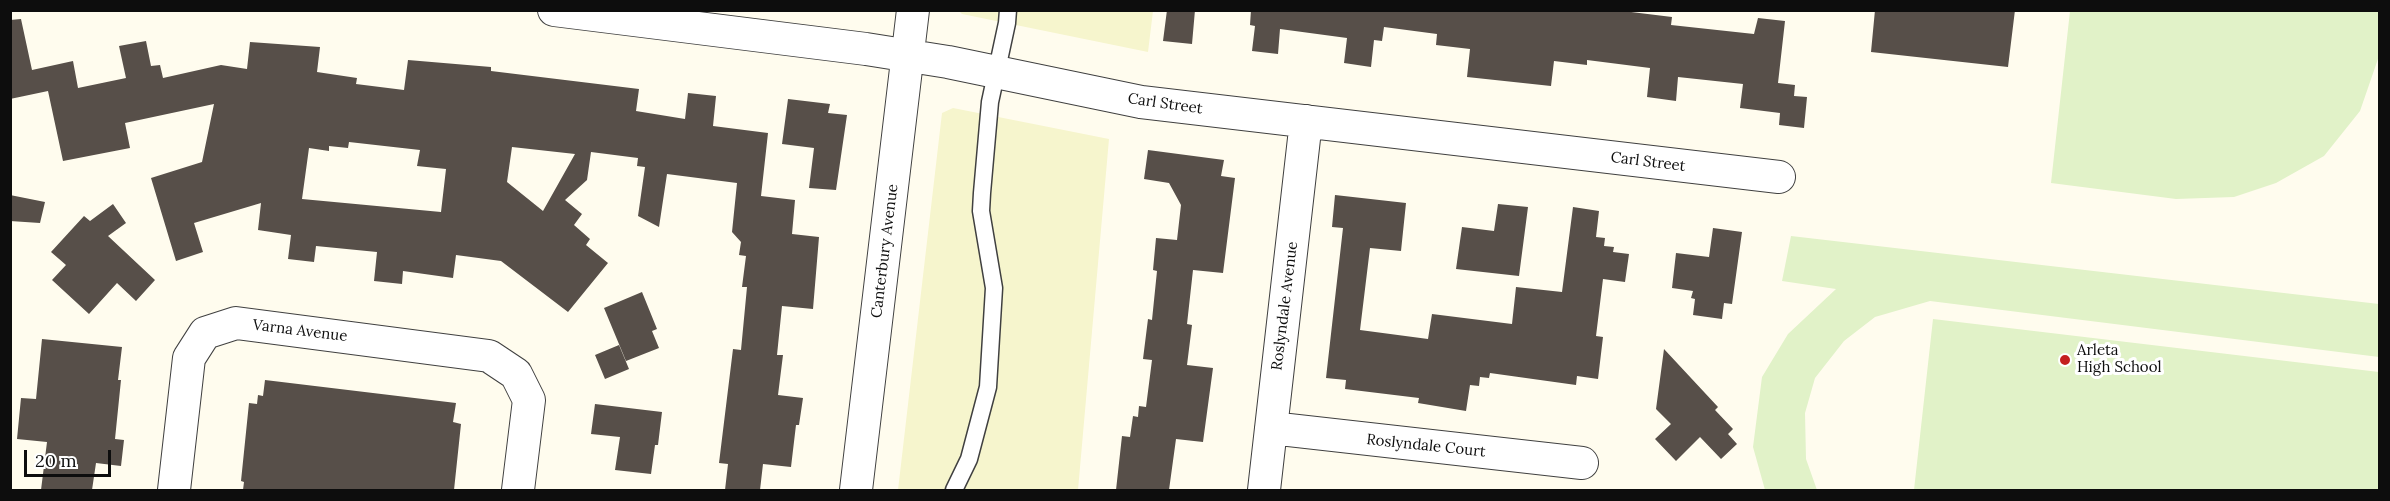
<!DOCTYPE html>
<html>
<head>
<meta charset="utf-8">
<style>
	body { margin:0 }
	#map { position:relative; width:2390px; height:501px; overflow:hidden; background:#fffcee; font-family:Lora,serif }
	canvas { display:block }
	.frame { position:absolute; inset:0; border:12px solid #0d0d0d; pointer-events:none }
	.scale { position:absolute; left:24px; top:450px; width:87px; height:27px; box-sizing:border-box; border:3px solid #0d0d0d; border-top:0; padding-left:8px; font-size:18px; line-height:21px; white-space:nowrap; color:#0d0d0d; -webkit-text-stroke:4px #fff; paint-order:stroke }
</style>
</head>
<body>
<div id="map">
<canvas width="2390" height="501"></canvas>
<div class="frame"></div>
<div class="scale">20 m</div>
</div>
<script>
const c = document.querySelector('canvas').getContext('2d');
c.lineJoin = 'round';
function fill(path, color) {
  c.fillStyle = color;
  c.fill(path, 'evenodd');
}
function toPath(rows) {
  const path = new Path2D();
  for (const r of rows) {
    path.moveTo(r[0], r[1]);
    for (let i = 2; i < r.length; i += 2) path.lineTo(r[i], r[i + 1]);
  }
  return path;
}
function trace(path, color, width, dash) {
  c.strokeStyle = color;
  c.lineWidth = width;
  c.lineCap = dash ? 'butt' : 'round';
  c.setLineDash(dash || []);
  c.stroke(path);
}
function drawText(font, color, halo, rows, align = 'center') {
  c.font = font + ' Lora,serif';
  c.lineWidth = 6;
  c.setLineDash([]);
  c.textBaseline = 'middle';
  c.strokeStyle = halo;
  c.fillStyle = color;
  for (const [text, x, y, turn = 0] of rows) {
    c.save();
    c.translate(x, y);
    c.rotate((+turn || 0) * Math.PI / 180);
    c.textAlign = isNaN(turn) ? turn : align;
    if (halo) c.strokeText(text, 0, 0);
    c.fillText(text, 0, 0);
    c.restore();
  }
}
fill(toPath([
	[959,11,1153,11,1148,52,962,14],
	[953,108,1109,139,1078,490,898,490,942,113]
]), '#f6f5cd');
fill(toPath([
	[2070,11,2379,11,2379,56,2360,111,2324,156,2276,183,2234,197,2176,199,2051,183],
	[1791,236,2379,304,2379,357,1930,301,1875,317,1844,341,1815,378,1805,413,1806,459,1817,490,1765,490,1753,447,1762,377,1788,334,1836,289,1782,281],
	[1933,319,2379,372,2379,490,1914,490]
]), '#e1f2c8');
fill(toPath([
	[1167,10,1195,10,1192,44,1163,41],
	[1251,10,1615,10,1672,17,1671,25,1754,34,1758,18,1785,21,1778,83,1795,85,1794,96,1807,97,1804,128,1779,125,1780,113,1740,108,1743,84,1678,77,1676,101,1647,97,1650,68,1587,60,1587,65,1554,61,1551,86,1467,77,1470,49,1436,45,1437,34,1384,27,1382,41,1374,40,1371,67,1344,63,1347,38,1280,29,1278,54,1252,51,1255,26,1250,25],
	[1875,10,2015,10,2008,67,1871,52],
	[21,19,32,70,73,61,78,88,126,78,119,46,146,41,151,66,160,65,163,78,221,65,247,69,250,42,320,47,317,72,357,78,356,84,404,90,408,60,491,67,491,71,639,89,636,111,685,119,688,93,716,96,713,126,768,133,761,196,795,200,792,234,819,237,813,309,782,306,777,355,783,355,778,395,803,398,799,425,796,425,791,467,763,464,760,490,725,490,728,464,719,463,733,349,741,350,747,287,742,287,746,256,739,255,741,242,732,232,737,183,667,174,659,227,638,216,645,167,637,166,638,158,591,152,587,180,565,200,582,214,574,225,590,239,586,245,608,263,568,312,501,261,456,255,453,278,403,271,402,284,374,281,377,252,316,246,314,262,288,259,291,235,258,230,261,203,194,223,203,252,176,261,151,178,202,162,214,104,125,123,130,148,63,161,48,91,10,99,10,20],
	[349,142,420,150,417,166,446,169,441,212,302,199,309,148,329,151,329,146,348,148],
	[512,147,575,154,543,211,507,182],
	[788,99,830,104,828,113,847,115,836,190,809,188,814,148,782,144],
	[1148,150,1224,160,1221,176,1235,178,1223,273,1193,270,1187,324,1192,325,1187,365,1213,368,1203,442,1176,439,1169,490,1116,490,1122,436,1130,437,1133,416,1138,417,1139,406,1146,407,1152,360,1143,359,1148,319,1152,320,1157,271,1153,270,1156,238,1177,240,1181,205,1169,183,1144,179],
	[10,195,45,202,40,223,10,221],
	[1335,195,1406,203,1401,251,1370,248,1360,330,1428,339,1432,314,1512,324,1516,287,1562,292,1573,207,1599,211,1596,237,1605,238,1604,246,1614,247,1613,252,1629,254,1625,282,1603,279,1596,336,1603,337,1598,379,1577,376,1576,385,1490,373,1489,378,1480,377,1479,386,1470,385,1466,411,1418,403,1419,398,1345,389,1346,380,1326,378,1343,228,1332,227],
	[113,204,126,223,108,236,155,280,136,301,117,283,89,314,52,280,66,265,51,252,84,216,90,221],
	[1498,204,1528,207,1519,276,1456,269,1462,227,1494,231],
	[1713,228,1742,232,1732,304,1724,303,1722,319,1693,315,1695,299,1691,298,1693,291,1672,288,1676,253,1709,257],
	[642,292,657,329,652,331,659,348,626,361,604,308],
	[42,339,122,347,118,380,121,380,115,439,124,440,121,466,96,463,92,490,41,490,47,442,17,439,21,398,36,399],
	[619,345,629,369,605,379,595,355],
	[1664,349,1718,407,1715,410,1733,429,1728,434,1737,444,1721,459,1700,437,1676,461,1655,439,1671,424,1656,409],
	[265,380,456,403,453,422,461,424,454,490,243,490,244,482,241,481,249,403,257,404,258,395,263,396],
	[595,404,662,412,658,445,655,445,651,474,615,470,620,437,591,434]
]), '#574f49');
const service = toPath([
	[954,490,969,459,988,387,994,288,981,211,982,193,990,102,1007,23,1008,10]
]);
const minor = toPath([
	[554,10,866,49,948,62,1141,102,1779,177],
	[1271,428,1582,463],
	[174,490,189,358,205,333,236,323,489,356,516,374,529,400,518,490],
	[856,490,913,10],
	[1264,490,1306,121]
]);
trace(service, '#404040', 19);
trace(minor, '#404040', 34);
trace(service, '#fff', 16);
trace(minor, '#fff', 32);
for (const [x, y, r, color] of [
	[2065,360,6,"#c41f1f"]
]) {
  const dot = new Path2D();
  dot.arc(x, y, r, 0, 2 * Math.PI);
  c.fillStyle = color;
  c.fill(dot);
  trace(dot, '#fff', 2);
}
drawText('15px', '#0d0d0d', '#fff', [
	["Carl Street",1165,104,8],
	["Carl Street",1648,162,7],
	["Canterbury Avenue",885,251,-83],
	["Roslyndale Avenue",1285,306,-83],
	["Varna Avenue",300,331,7],
	["Roslyndale Court",1426,446,6]
]);
drawText('15px', '#0d0d0d', '#fff', [
	["Arleta",2077,351],
	["High School",2077,368]
], 'left');
</script>
</body>
</html>
